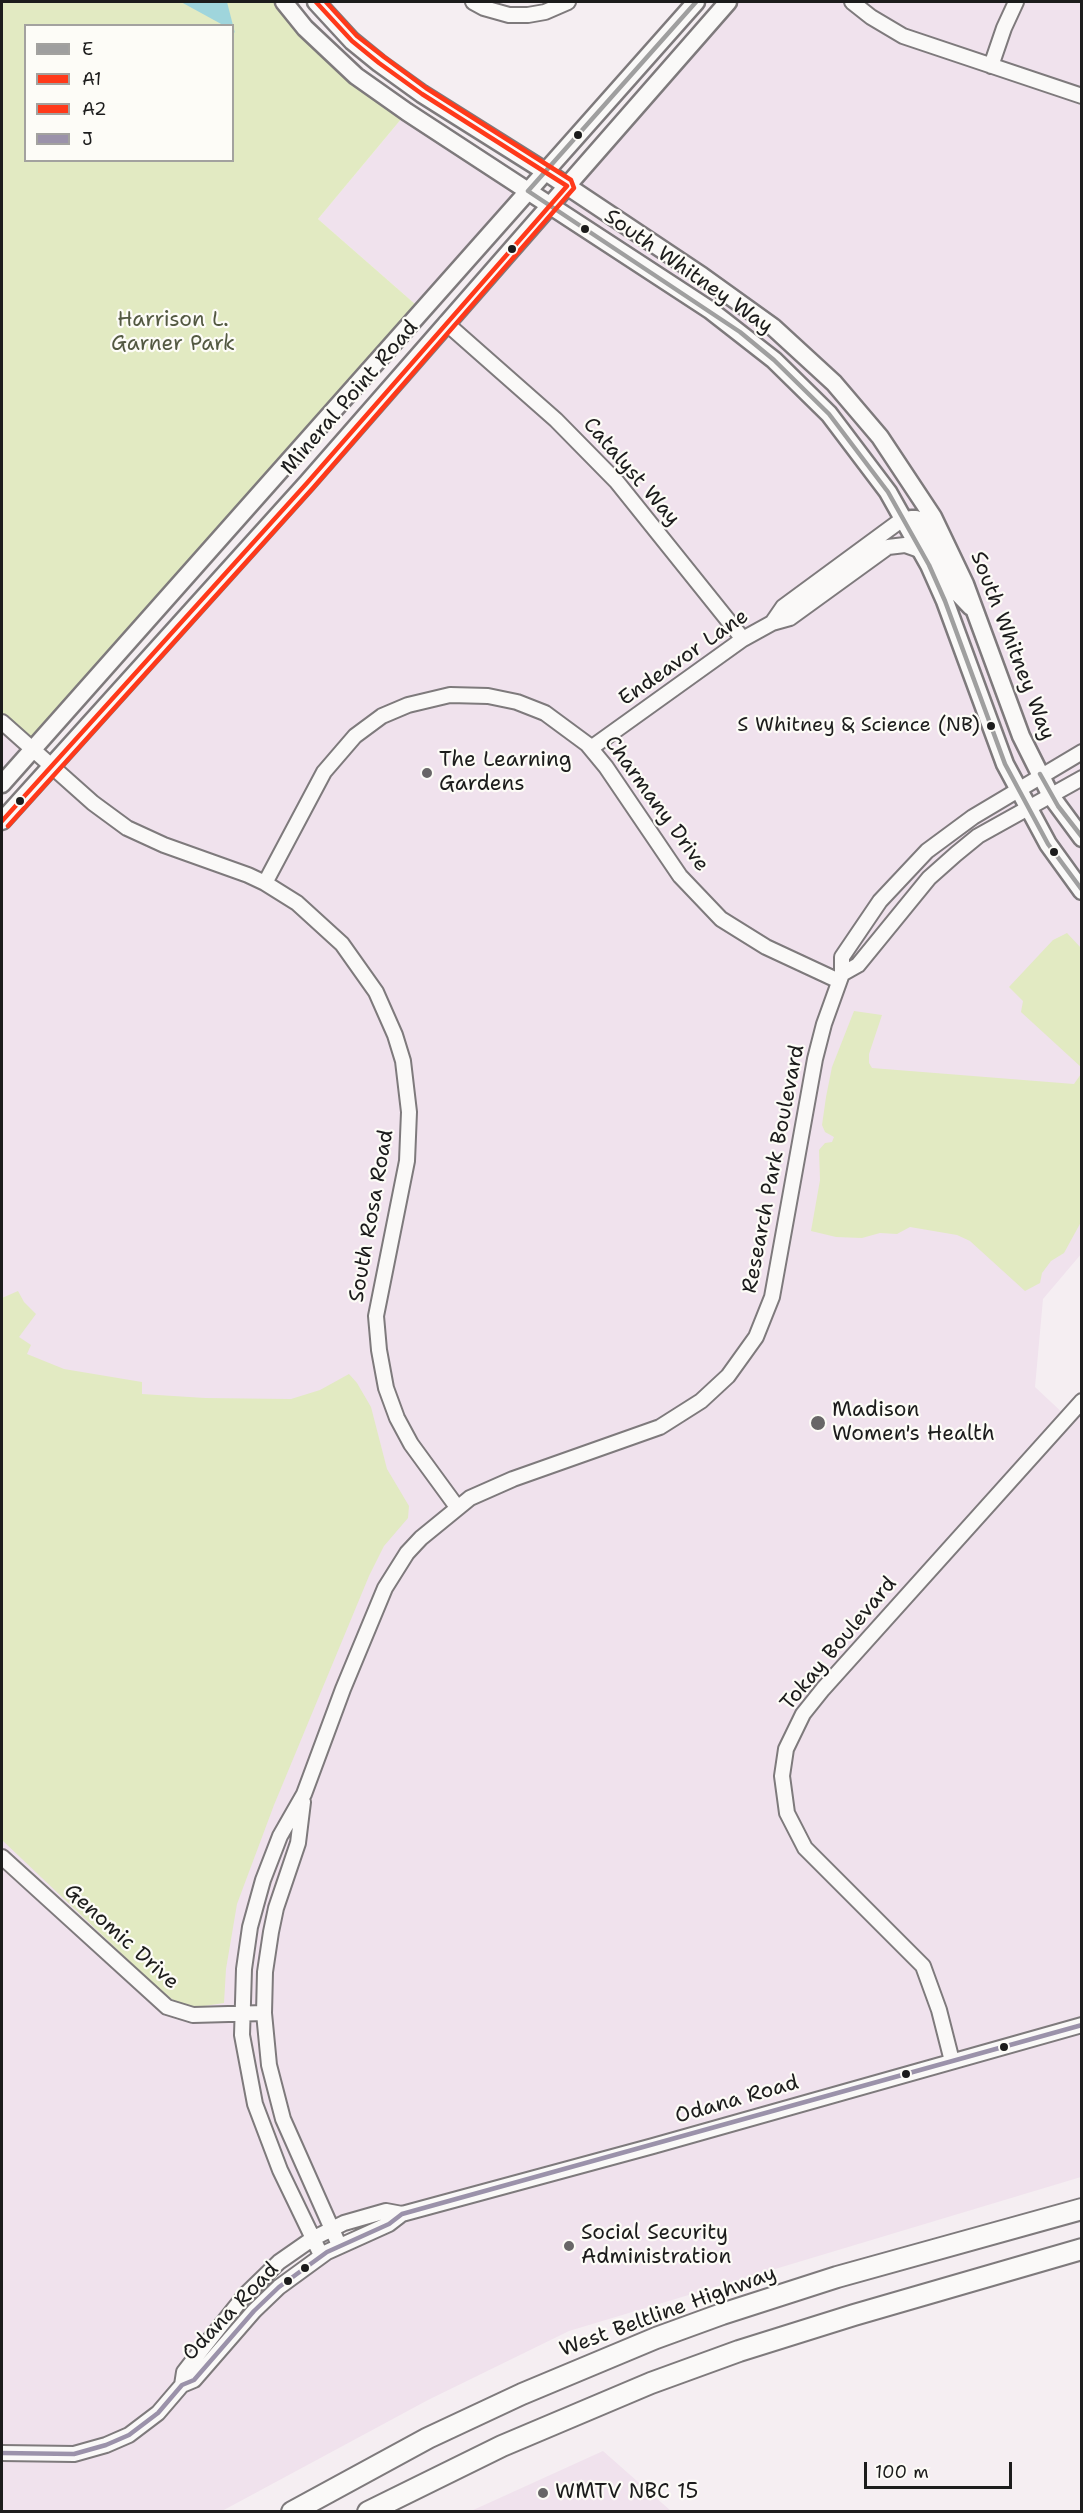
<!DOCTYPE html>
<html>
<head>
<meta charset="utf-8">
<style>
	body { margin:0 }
	#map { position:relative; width:1083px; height:2513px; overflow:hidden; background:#f5eef2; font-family:"Shantell Sans",sans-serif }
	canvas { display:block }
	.frame { position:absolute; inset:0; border:3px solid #1c1c1c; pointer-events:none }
	.legend { position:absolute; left:24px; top:24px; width:210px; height:138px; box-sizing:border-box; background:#fdfcf7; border:2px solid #a3a29f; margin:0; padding:8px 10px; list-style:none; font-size:18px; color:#1c1c1c }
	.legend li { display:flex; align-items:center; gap:12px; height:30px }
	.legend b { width:30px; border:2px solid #a3a29f }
	.scale { position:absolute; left:864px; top:2462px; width:148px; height:27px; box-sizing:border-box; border:3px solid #1c1c1c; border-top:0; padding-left:8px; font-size:18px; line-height:21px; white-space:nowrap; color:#1c1c1c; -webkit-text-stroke:4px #fdfcf7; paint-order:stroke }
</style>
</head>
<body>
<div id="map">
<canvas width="1083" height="2513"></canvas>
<div class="frame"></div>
<ul class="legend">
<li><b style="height:8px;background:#9f9f9f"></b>E</li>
<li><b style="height:8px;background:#ff391a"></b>A1</li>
<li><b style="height:8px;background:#ff391a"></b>A2</li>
<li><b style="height:8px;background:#9b92aa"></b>J</li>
</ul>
<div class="scale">100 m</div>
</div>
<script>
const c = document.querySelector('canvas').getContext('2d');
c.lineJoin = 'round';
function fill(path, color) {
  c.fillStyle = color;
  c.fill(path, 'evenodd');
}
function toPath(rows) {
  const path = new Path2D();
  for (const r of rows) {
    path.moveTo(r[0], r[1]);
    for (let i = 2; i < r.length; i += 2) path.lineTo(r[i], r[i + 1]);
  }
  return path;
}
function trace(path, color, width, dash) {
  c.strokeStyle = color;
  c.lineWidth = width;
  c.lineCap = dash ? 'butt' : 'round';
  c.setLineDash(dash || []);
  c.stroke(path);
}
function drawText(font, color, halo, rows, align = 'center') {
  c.font = font + ' "Shantell Sans",sans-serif';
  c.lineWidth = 4.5;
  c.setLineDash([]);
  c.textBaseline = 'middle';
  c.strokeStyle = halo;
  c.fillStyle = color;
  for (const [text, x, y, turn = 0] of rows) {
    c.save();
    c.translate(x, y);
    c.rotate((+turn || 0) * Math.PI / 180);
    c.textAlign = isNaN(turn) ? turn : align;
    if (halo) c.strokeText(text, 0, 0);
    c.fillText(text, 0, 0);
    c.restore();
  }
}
fill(toPath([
	[728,2,1081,2,1082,1253,1043,1299,1035,1387,1067,1417,1081,1401,1081,2177,569,2331,428,2400,222,2511,2,2512,2,821],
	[402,2214,279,2287,183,2385,267,2272,332,2228],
	[407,112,528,191,423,311,318,219],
	[2,722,32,750,2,784],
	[603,2451,671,2511,471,2511]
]), '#f0e2ed');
fill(toPath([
	[2,2,284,2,407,112,318,219,423,311,32,750,2,722],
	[26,26,232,26,232,160,26,160],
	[1067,933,1081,948,1081,1067,1021,1012,1023,1001,1009,987,1053,940],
	[854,1011,882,1015,869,1054,869,1063,872,1068,1074,1084,1081,1074,1081,1222,1064,1253,1051,1261,1042,1273,1040,1283,1025,1291,970,1241,957,1235,910,1227,897,1234,880,1233,862,1238,836,1237,811,1231,820,1180,819,1150,825,1143,832,1142,834,1137,825,1132,822,1125,826,1097,832,1067],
	[18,1291,24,1302,36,1314,19,1337,31,1345,27,1354,64,1369,142,1382,142,1394,205,1398,291,1399,320,1390,349,1374,357,1383,371,1407,387,1469,409,1506,408,1518,384,1546,369,1576,274,1805,237,1904,226,1969,224,2003,198,2007,179,2004,162,1992,2,1840,2,1298]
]), '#e2eac2');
fill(toPath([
	[181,2,227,2,235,33,233,31,232,26,223,25]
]), '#9fd5dc');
const minor = toPath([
	[473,2,484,8,509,15,528,15,545,12,568,2],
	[852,2,871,17,903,36,1082,96],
	[991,66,1004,28,1016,2],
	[446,323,556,420,617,482,743,639],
	[772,623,783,607,904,518],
	[2,722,93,803,127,828,164,845,248,875,265,883,297,903,342,944,376,992,395,1035,403,1061,409,1112,407,1161,376,1316,379,1350,386,1388,397,1418,411,1444,457,1507],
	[591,748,743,639,772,623,790,618,888,547,905,545,922,551],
	[265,883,324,772,355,736,382,716,408,705,450,695,488,696,517,702,545,713,587,744,606,767,680,876,721,919,766,947,839,981],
	[842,974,858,965,929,878,956,854,978,836,1082,778],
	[303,1802,298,1843,276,1908,271,1932,265,1972,264,2013,269,2065,283,2119,339,2245],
	[2,1857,167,2007,193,2015,264,2013],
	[952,2061,939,2010,923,1966,805,1848,787,1813,782,1776,786,1749,803,1714,823,1689,1082,1401],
	[321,2255,280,2170,255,2104,242,2035,244,1969,250,1927,263,1880,280,1836,304,1794,343,1689,385,1588,407,1553,421,1538,470,1498,513,1479,660,1427,701,1401,728,1376,756,1337,772,1297,815,1059,824,1024,842,974,842,957,880,901,927,851,973,817,1082,752],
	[182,2385,184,2372,191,2363,245,2295,279,2262,312,2239,344,2223,386,2211,402,2214],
	[2,2453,74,2454,106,2445,129,2435,158,2413,182,2385,194,2380,254,2311,279,2287,327,2252,389,2224,402,2214,653,2146,1082,2025]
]);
const major = toPath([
	[284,2,305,28,356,76,407,112,710,310,774,360,829,414,888,492,929,565,945,601,1005,764,1048,844,1082,891],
	[316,2,352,41,379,63,422,94,546,172,702,276,773,327,834,383,880,437,933,517,965,584,1021,736,1051,796,1082,838],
	[911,519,916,519,928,537,951,586,971,607],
	[2,784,696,2],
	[2,821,307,483,728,2]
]);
const highway = toPath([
	[292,2512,428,2438,522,2394,656,2338,722,2314,837,2277,1082,2209],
	[368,2512,502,2446,651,2383,739,2351,854,2315,1082,2249]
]);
trace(minor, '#7e7a7c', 18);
trace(major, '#7e7a7c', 21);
trace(highway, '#7e7a7c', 24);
trace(minor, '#faf9f8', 14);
trace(major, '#faf9f8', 16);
trace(highway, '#faf9f8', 20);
trace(toPath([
	[696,2,528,191,740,332,774,360,829,414,888,492,929,565,945,601,1005,764,1048,844,1082,890],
	[1040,774,1058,806,1082,837]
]), '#9f9f9f', 4.5);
trace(toPath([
	[2,821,307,483,567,186,422,94,379,63,352,41,316,2]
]), '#ff391a', 4.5);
trace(toPath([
	[8,826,313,488,574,188,571,180,426,88,384,57,357,36,326,2]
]), '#ff391a', 4.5);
trace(toPath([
	[2,2453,74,2454,106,2445,129,2435,158,2413,182,2385,194,2380,254,2311,279,2287,327,2252,389,2224,402,2214,1082,2025]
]), '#9b92aa', 4.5);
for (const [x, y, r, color] of [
	[578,135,5,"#1c1c1c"],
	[585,229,5,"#1c1c1c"],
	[512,249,5,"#1c1c1c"],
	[991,726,5,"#1c1c1c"],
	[427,773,6,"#686667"],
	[20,801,5,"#1c1c1c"],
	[1054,852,5,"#1c1c1c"],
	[818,1423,8,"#686667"],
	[1004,2047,5,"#1c1c1c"],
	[906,2074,5,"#1c1c1c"],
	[569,2246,6,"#686667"],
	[305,2268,5,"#1c1c1c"],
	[288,2281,5,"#1c1c1c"],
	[543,2493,6,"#686667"]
]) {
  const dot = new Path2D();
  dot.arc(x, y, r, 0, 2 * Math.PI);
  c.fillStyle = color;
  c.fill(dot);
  trace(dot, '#fdfcf7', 2);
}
drawText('20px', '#1c1c1c', '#fdfcf7', [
	["S Whitney & Science (NB)",980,726]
], 'right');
drawText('21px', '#1c1c1c', '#fdfcf7', [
	["South Whitney Way",688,272,35],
	["Mineral Point Road",350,398,-49],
	["Catalyst Way",631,472,49],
	["South Whitney Way",1012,646,69],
	["Endeavor Lane",684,658,-35],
	["Charmany Drive",656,804,54],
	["Research Park Boulevard",774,1169,-79],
	["South Rosa Road",372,1216,-80],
	["Tokay Boulevard",839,1644,-50],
	["Genomic Drive",121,1937,42],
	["Odana Road",737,2100,-16],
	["Odana Road",231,2312,-46],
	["West Beltline Highway",668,2312,-20]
]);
drawText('21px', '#535942', '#fdfcf7', [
	["Harrison L.",173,321],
	["Garner Park",173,345]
]);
drawText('21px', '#1c1c1c', '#fdfcf7', [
	["The Learning",439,761],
	["Gardens",439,785],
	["Madison",832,1411],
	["Women's Health",832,1435],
	["Social Security",581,2234],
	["Administration",581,2258],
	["WMTV NBC 15",555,2493]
], 'left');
</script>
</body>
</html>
